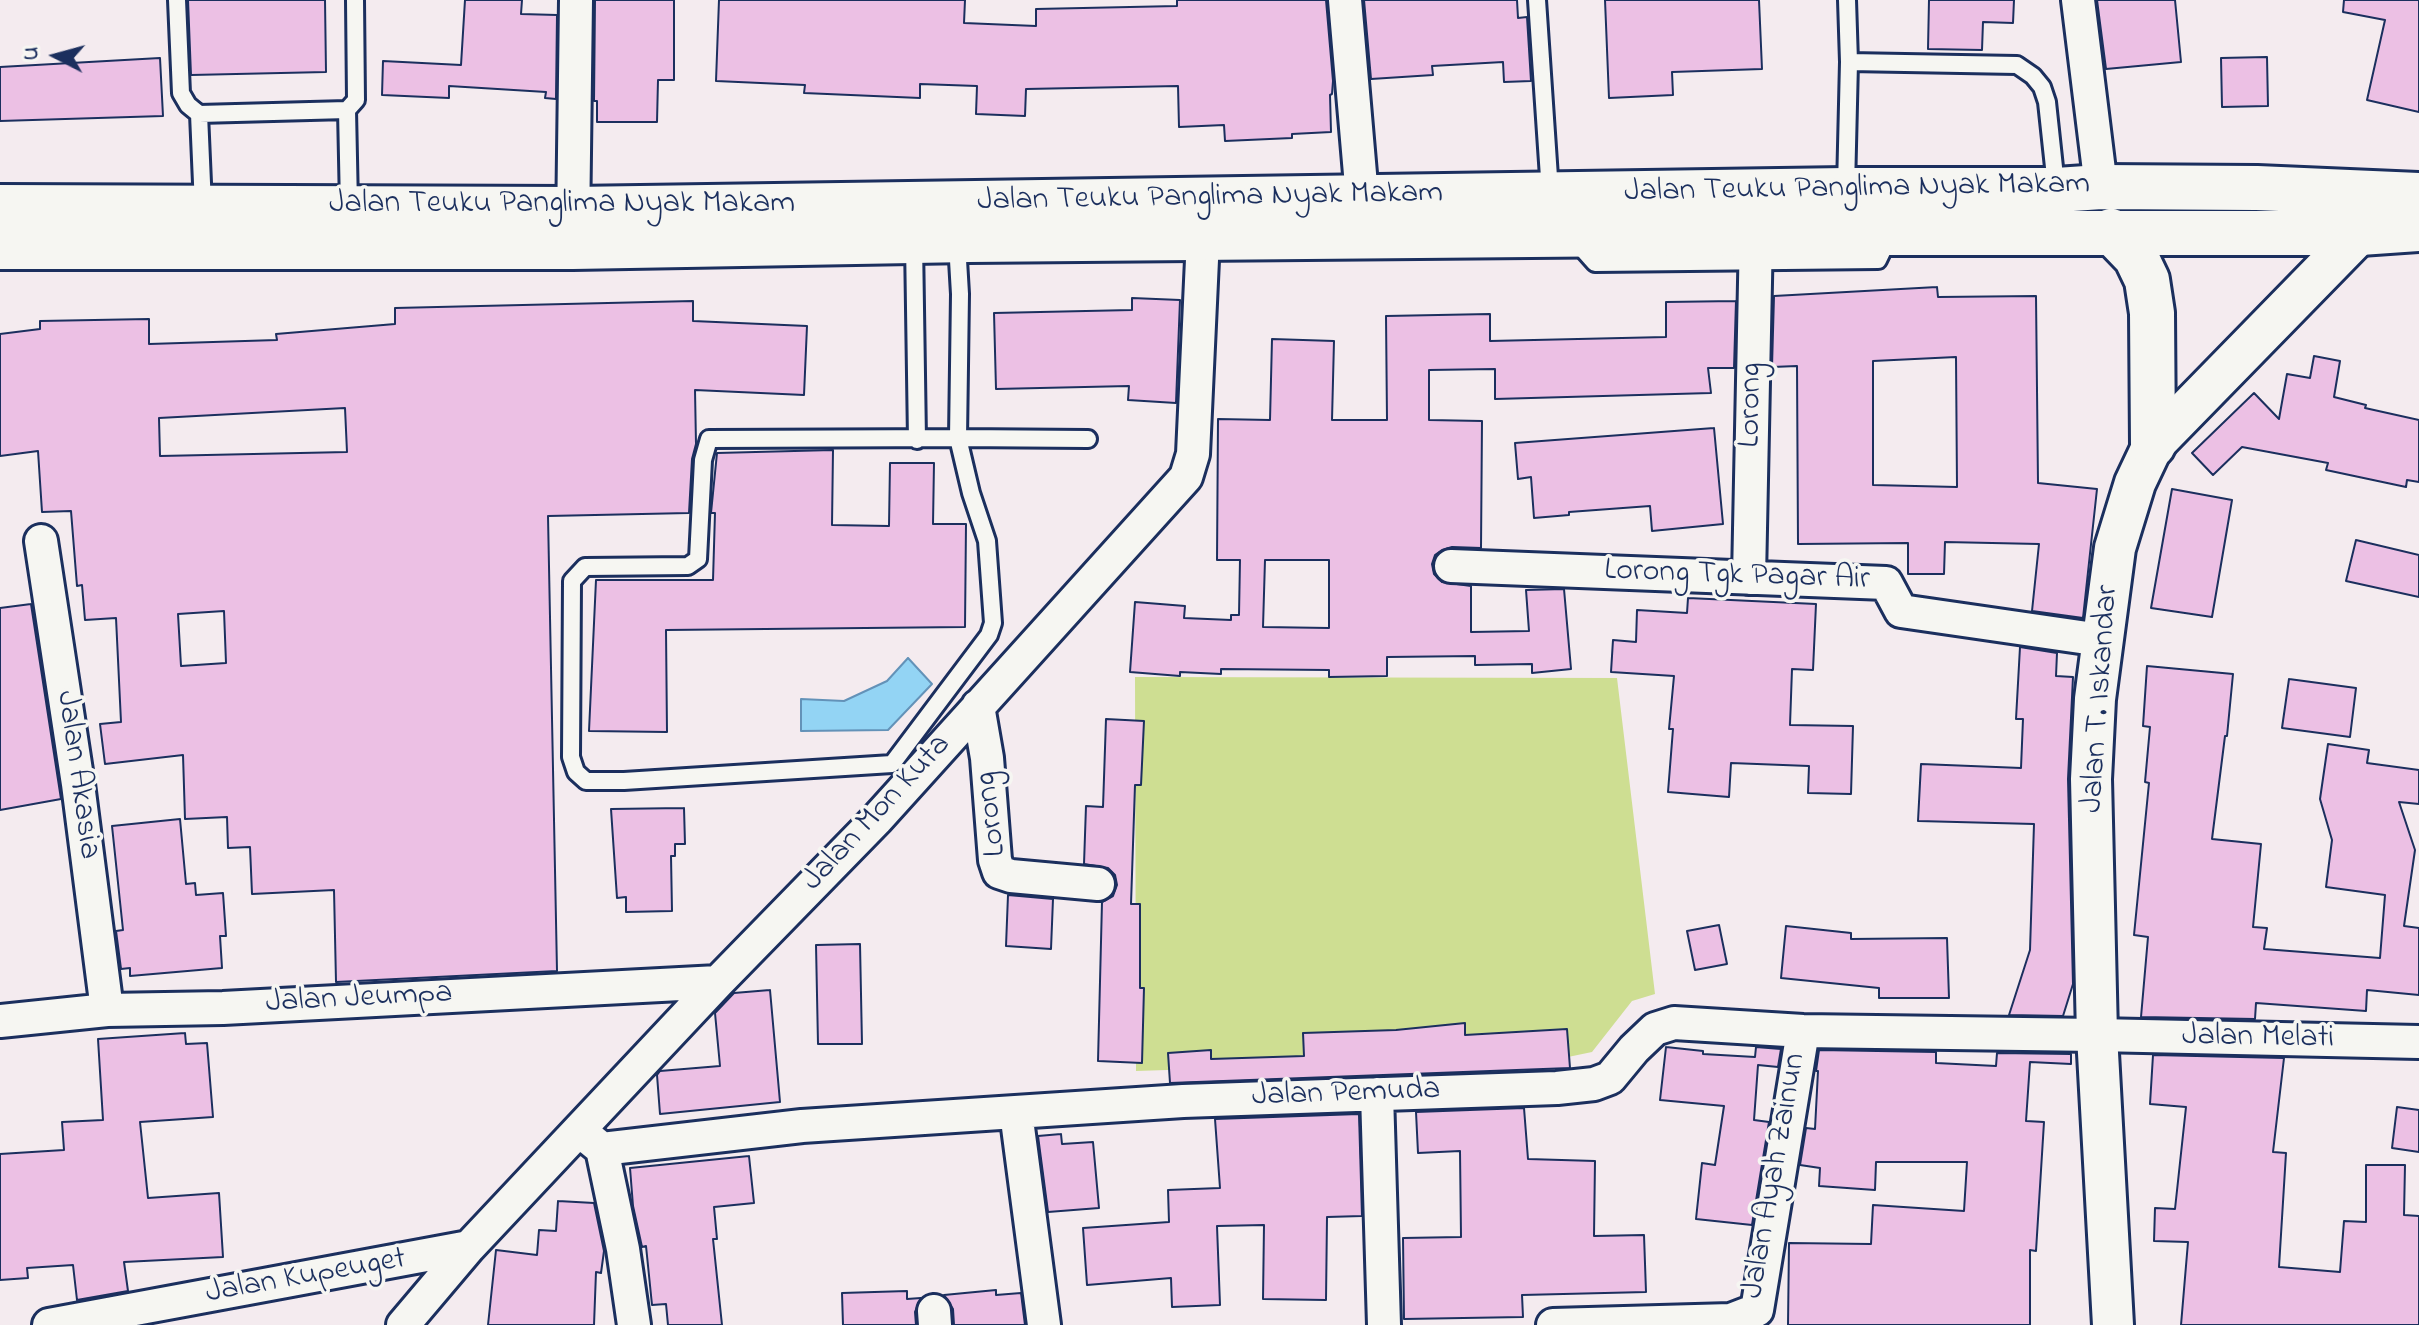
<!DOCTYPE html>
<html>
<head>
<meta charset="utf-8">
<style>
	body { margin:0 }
	#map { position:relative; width:2419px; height:1325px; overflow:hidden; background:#f4ebef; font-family:"Indie Flower",sans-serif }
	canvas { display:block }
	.north { position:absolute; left:16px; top:16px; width:80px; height:80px; -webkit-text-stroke:6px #f6f6f2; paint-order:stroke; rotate:276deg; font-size:22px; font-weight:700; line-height:32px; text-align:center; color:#1b2f5e }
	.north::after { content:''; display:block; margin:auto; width:28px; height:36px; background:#1b2f5e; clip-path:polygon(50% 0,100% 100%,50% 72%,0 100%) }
</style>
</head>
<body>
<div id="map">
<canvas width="2419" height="1325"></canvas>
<div class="north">U</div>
</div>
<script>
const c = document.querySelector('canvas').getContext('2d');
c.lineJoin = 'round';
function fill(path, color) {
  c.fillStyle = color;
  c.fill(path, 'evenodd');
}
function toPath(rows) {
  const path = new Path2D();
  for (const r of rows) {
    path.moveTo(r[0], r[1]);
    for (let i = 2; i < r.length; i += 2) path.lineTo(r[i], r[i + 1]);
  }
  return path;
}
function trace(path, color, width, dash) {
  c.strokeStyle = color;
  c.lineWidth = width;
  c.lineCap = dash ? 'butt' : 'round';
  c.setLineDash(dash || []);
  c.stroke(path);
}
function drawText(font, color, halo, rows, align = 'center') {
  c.font = font + ' "Indie Flower",sans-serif';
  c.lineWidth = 7;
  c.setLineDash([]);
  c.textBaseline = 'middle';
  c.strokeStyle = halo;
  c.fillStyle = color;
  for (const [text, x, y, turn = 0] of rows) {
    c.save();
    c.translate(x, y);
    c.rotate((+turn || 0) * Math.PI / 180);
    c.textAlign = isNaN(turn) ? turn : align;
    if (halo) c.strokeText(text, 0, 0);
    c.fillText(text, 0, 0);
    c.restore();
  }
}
fill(toPath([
	[1135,677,1617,678,1655,994,1632,1001,1592,1052,1568,1057,1136,1071]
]), '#cede92');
const water = toPath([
	[908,658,932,684,888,730,801,731,801,699,844,701,887,681,908,658]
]);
fill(water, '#93d4f4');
trace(water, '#6392b8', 2);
const building = toPath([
	[188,0,325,0,326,72,191,75,188,0],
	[465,0,522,0,521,14,557,15,556,99,545,98,546,92,449,86,449,98,382,95,383,61,461,65,465,0],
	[595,0,674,0,674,80,658,80,657,122,597,122,597,101,594,101,595,0],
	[719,0,965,0,964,23,1036,26,1036,9,1177,6,1177,0,1326,0,1333,81,1332,94,1330,95,1331,132,1292,134,1292,138,1225,141,1224,125,1179,127,1178,86,1026,89,1025,116,976,114,977,86,920,84,920,98,804,93,805,85,716,81,719,0],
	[1364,0,1517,0,1518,18,1527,17,1531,81,1504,82,1503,62,1432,66,1433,75,1371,79,1364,0],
	[1605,0,1759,0,1762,69,1672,72,1673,95,1609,98,1605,0],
	[1929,0,2014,0,2013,23,1983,22,1982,50,1928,49,1929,0],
	[2097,0,2175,0,2181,62,2106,69,2097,0],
	[2344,0,2419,0,2419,112,2367,100,2385,20,2343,12,2344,0],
	[2267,57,2268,106,2222,107,2221,58,2267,57],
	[160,58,163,116,0,121,0,67,160,58],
	[1937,287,1938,297,2036,296,2038,483,2097,489,2083,618,2032,611,2039,544,1945,542,1944,574,1908,574,1908,543,1798,544,1797,366,1772,367,1774,296,1937,287],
	[1956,357,1957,487,1873,485,1873,361,1956,357],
	[1132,298,1180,300,1176,403,1128,400,1129,386,996,389,994,313,1132,310,1132,298],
	[693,301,693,321,807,326,804,395,695,390,696,444,692,459,689,513,548,516,557,971,336,982,334,890,252,894,250,847,228,848,227,817,185,819,183,755,105,764,100,724,121,722,116,618,85,620,82,585,77,586,71,511,42,512,38,451,0,456,0,334,40,329,40,321,149,319,149,344,277,340,276,334,395,324,395,308,693,301],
	[345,408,347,452,160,456,159,418,345,408],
	[224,611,226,663,181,666,178,614,224,611],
	[1736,301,1734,368,1708,368,1711,393,1495,399,1495,369,1429,370,1429,420,1482,421,1481,548,1452,547,1442,550,1435,555,1432,564,1434,574,1442,582,1471,586,1471,632,1529,631,1526,590,1564,589,1571,669,1532,673,1532,664,1475,665,1475,656,1387,657,1387,676,1329,677,1329,670,1221,669,1221,674,1180,672,1180,676,1130,672,1135,602,1185,606,1184,618,1231,620,1231,615,1239,615,1240,560,1217,560,1218,419,1270,420,1272,339,1334,341,1332,420,1387,420,1386,316,1490,314,1490,341,1666,337,1666,302,1736,301],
	[1265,560,1329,560,1329,628,1263,627,1265,560],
	[2314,356,2340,361,2334,397,2366,405,2365,408,2419,420,2419,482,2407,480,2406,487,2326,470,2328,463,2242,447,2213,475,2192,453,2254,393,2279,419,2287,374,2310,378,2314,356],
	[1714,428,1723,524,1652,531,1650,506,1569,512,1569,515,1534,518,1531,477,1518,479,1515,443,1714,428],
	[833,450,832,525,889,526,890,463,934,463,933,524,966,524,965,627,666,630,667,732,589,731,596,580,713,580,715,513,711,513,717,453,833,450],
	[2172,489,2232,500,2212,617,2151,608,2172,489],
	[2356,540,2419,555,2419,597,2346,581,2356,540],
	[1688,598,1816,604,1813,670,1792,669,1790,725,1853,726,1851,794,1808,793,1809,766,1731,763,1729,797,1668,792,1673,729,1669,729,1674,676,1611,672,1613,640,1636,642,1637,610,1687,613,1688,598],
	[31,604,61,799,0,810,0,608,31,604],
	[2020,647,2057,653,2056,676,2073,677,2068,779,2073,984,2063,1016,2009,1015,2030,950,2034,824,1918,821,1921,764,2021,768,2023,719,2016,719,2020,647],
	[2147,666,2233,674,2227,736,2225,736,2212,839,2261,844,2253,927,2267,928,2264,949,2380,958,2385,895,2326,887,2332,840,2320,799,2328,744,2369,750,2367,763,2419,770,2419,804,2399,802,2415,850,2404,926,2419,928,2419,995,2367,990,2366,1011,2256,1003,2255,1019,2141,1017,2148,937,2134,935,2149,783,2145,782,2150,727,2143,726,2147,666],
	[2289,679,2356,688,2350,737,2282,728,2289,679],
	[1106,719,1144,721,1141,785,1135,785,1131,904,1140,904,1140,988,1144,988,1142,1063,1098,1061,1102,902,1113,896,1117,885,1115,875,1108,868,1084,864,1086,806,1103,807,1106,719],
	[684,808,685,844,675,844,675,856,671,856,672,911,626,912,626,897,617,898,611,809,684,808],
	[180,819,186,884,195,883,196,895,223,893,226,936,220,936,222,968,130,976,130,968,121,969,116,931,123,930,112,826,180,819],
	[1008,895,1053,899,1051,949,1006,946,1008,895],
	[1719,925,1727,964,1695,970,1687,931,1719,925],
	[1786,926,1851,933,1851,939,1947,938,1949,998,1879,998,1879,988,1781,978,1786,926],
	[860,944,862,1044,818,1044,816,945,860,944],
	[770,990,780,1102,660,1114,657,1075,660,1071,720,1066,715,1013,734,993,770,990],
	[1465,1023,1465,1035,1567,1029,1570,1068,1170,1083,1168,1053,1211,1050,1211,1059,1304,1056,1303,1033,1396,1030,1465,1023],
	[185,1033,186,1044,207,1043,213,1117,140,1122,148,1198,219,1193,223,1257,124,1262,128,1291,77,1300,73,1265,27,1268,28,1278,0,1280,0,1154,64,1150,62,1122,103,1120,98,1039,185,1033],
	[1666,1047,1703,1051,1703,1054,1755,1057,1756,1047,1781,1049,1778,1067,1758,1065,1754,1120,1769,1122,1752,1225,1696,1219,1702,1163,1715,1165,1724,1106,1660,1100,1666,1047],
	[1819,1050,1936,1052,1936,1063,1996,1066,1997,1053,2071,1054,2071,1064,2030,1062,2026,1121,2044,1122,2036,1251,2030,1250,2030,1325,1788,1325,1789,1243,1871,1244,1873,1205,1964,1211,1967,1162,1876,1162,1875,1190,1819,1186,1820,1168,1800,1165,1806,1128,1815,1129,1818,1071,1816,1071,1819,1050],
	[2153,1055,2284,1058,2273,1152,2286,1153,2279,1267,2340,1272,2344,1221,2366,1222,2366,1165,2405,1165,2404,1215,2419,1216,2419,1325,2181,1325,2188,1242,2154,1241,2155,1208,2175,1209,2186,1107,2150,1104,2153,1055],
	[2397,1107,2419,1110,2419,1152,2392,1148,2397,1107],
	[1524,1108,1528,1159,1595,1161,1594,1236,1644,1235,1646,1292,1522,1295,1523,1317,1404,1319,1403,1238,1461,1237,1460,1151,1418,1153,1416,1112,1524,1108],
	[1359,1114,1362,1216,1327,1217,1326,1300,1263,1299,1264,1225,1217,1226,1220,1305,1172,1307,1171,1278,1087,1285,1083,1228,1169,1222,1168,1190,1220,1188,1215,1119,1359,1114],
	[1061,1134,1062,1144,1093,1142,1099,1208,1048,1212,1038,1136,1061,1134],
	[749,1156,754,1203,714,1207,717,1239,713,1239,722,1325,668,1325,666,1304,652,1305,646,1246,642,1247,633,1206,630,1168,749,1156],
	[558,1201,594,1203,604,1251,601,1273,596,1272,594,1325,488,1325,496,1250,537,1255,539,1230,556,1231,558,1201],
	[996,1290,996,1295,1021,1293,1025,1325,954,1325,953,1309,944,1295,996,1290],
	[907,1291,907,1299,921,1298,915,1312,916,1325,843,1325,842,1293,907,1291]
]);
fill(building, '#ecc0e4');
trace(building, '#1b2f5e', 2);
const service = toPath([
	[177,0,181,93,188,105,199,114,203,206],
	[1537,0,1550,192],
	[1847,0,1849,62],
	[199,114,347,110],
	[1846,188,1849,62,2017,65,2033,76,2042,87,2047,102,2056,186],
	[349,206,347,110,356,100,355,0],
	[1579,241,1579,245,1595,263,1878,260,1889,237],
	[914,242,917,440],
	[957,243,960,294,958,438,971,493,987,541,993,623,989,635,892,764,624,781,586,781,576,772,571,757,572,581,585,567,688,566,698,559,703,460,709,439,958,438,1088,439]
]);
const minor = toPath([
	[1345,0,1362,197],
	[2078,0,2101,187],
	[573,229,576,0],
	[41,541,78,784,107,1010],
	[1451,566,1886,583,1901,611,2101,640],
	[1749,578,1756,233],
	[978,706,987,758,995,860,999,872,1011,876,1098,884],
	[0,1021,107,1010,223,1008,718,982],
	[1377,1094,1384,1325],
	[1016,1112,1044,1325],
	[580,1131,602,1149,802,1126,1183,1101,1557,1088,1594,1084,1610,1078,1634,1049,1655,1029,1674,1023,1803,1031,2097,1035,2419,1042],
	[602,1149,623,1249,634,1325],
	[934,1311,935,1325],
	[49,1325,469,1247],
	[403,1325,469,1247,718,982,877,819,1186,477,1193,454,1203,238],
	[1553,1325,1731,1320,1757,1310,1803,1031]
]);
const tertiary = toPath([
	[2113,1325,2097,1035,2091,779,2095,699,2115,548,2135,483,2153,445,2360,233,2380,222]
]);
const primary = toPath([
	[0,207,573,209,1846,190,2057,190,2101,187,2257,188,2419,195],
	[2111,231,2136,257,2147,280,2152,313,2153,445],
	[0,247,573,247,969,240,1756,233,2360,233,2419,229]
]);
trace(service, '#1b2f5e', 22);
trace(minor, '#1b2f5e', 38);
trace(tertiary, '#1b2f5e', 46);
trace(primary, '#1b2f5e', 50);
trace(service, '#f6f6f2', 16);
trace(minor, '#f6f6f2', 32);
trace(tertiary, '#f6f6f2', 40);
trace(primary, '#f6f6f2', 44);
drawText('32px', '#1b2f5e', '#f6f6f2', [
	["Jalan Teuku Panglima Nyak Makam",1857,190,-1],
	["Jalan Teuku Panglima Nyak Makam",1210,199,-1],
	["Jalan Teuku Panglima Nyak Makam",562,206],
	["Lorong",1753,405,-89],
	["Lorong Tgk Pagar Air",1737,577,2],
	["Jalan T. Iskandar",2102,699,-86],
	["Jalan Akasia",76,775,82],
	["Jalan Mon Kuta",878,814,-47],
	["Lorong",993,814,-97],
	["Jalan Jeumpa",359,1000,-3],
	["Jalan Melati",2258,1039,1],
	["Jalan Pemuda",1346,1095,-2],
	["Jalan Ayah Zainun",1776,1176,-80],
	["Jalan Kupeuget",306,1278,-10]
]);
</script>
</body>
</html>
